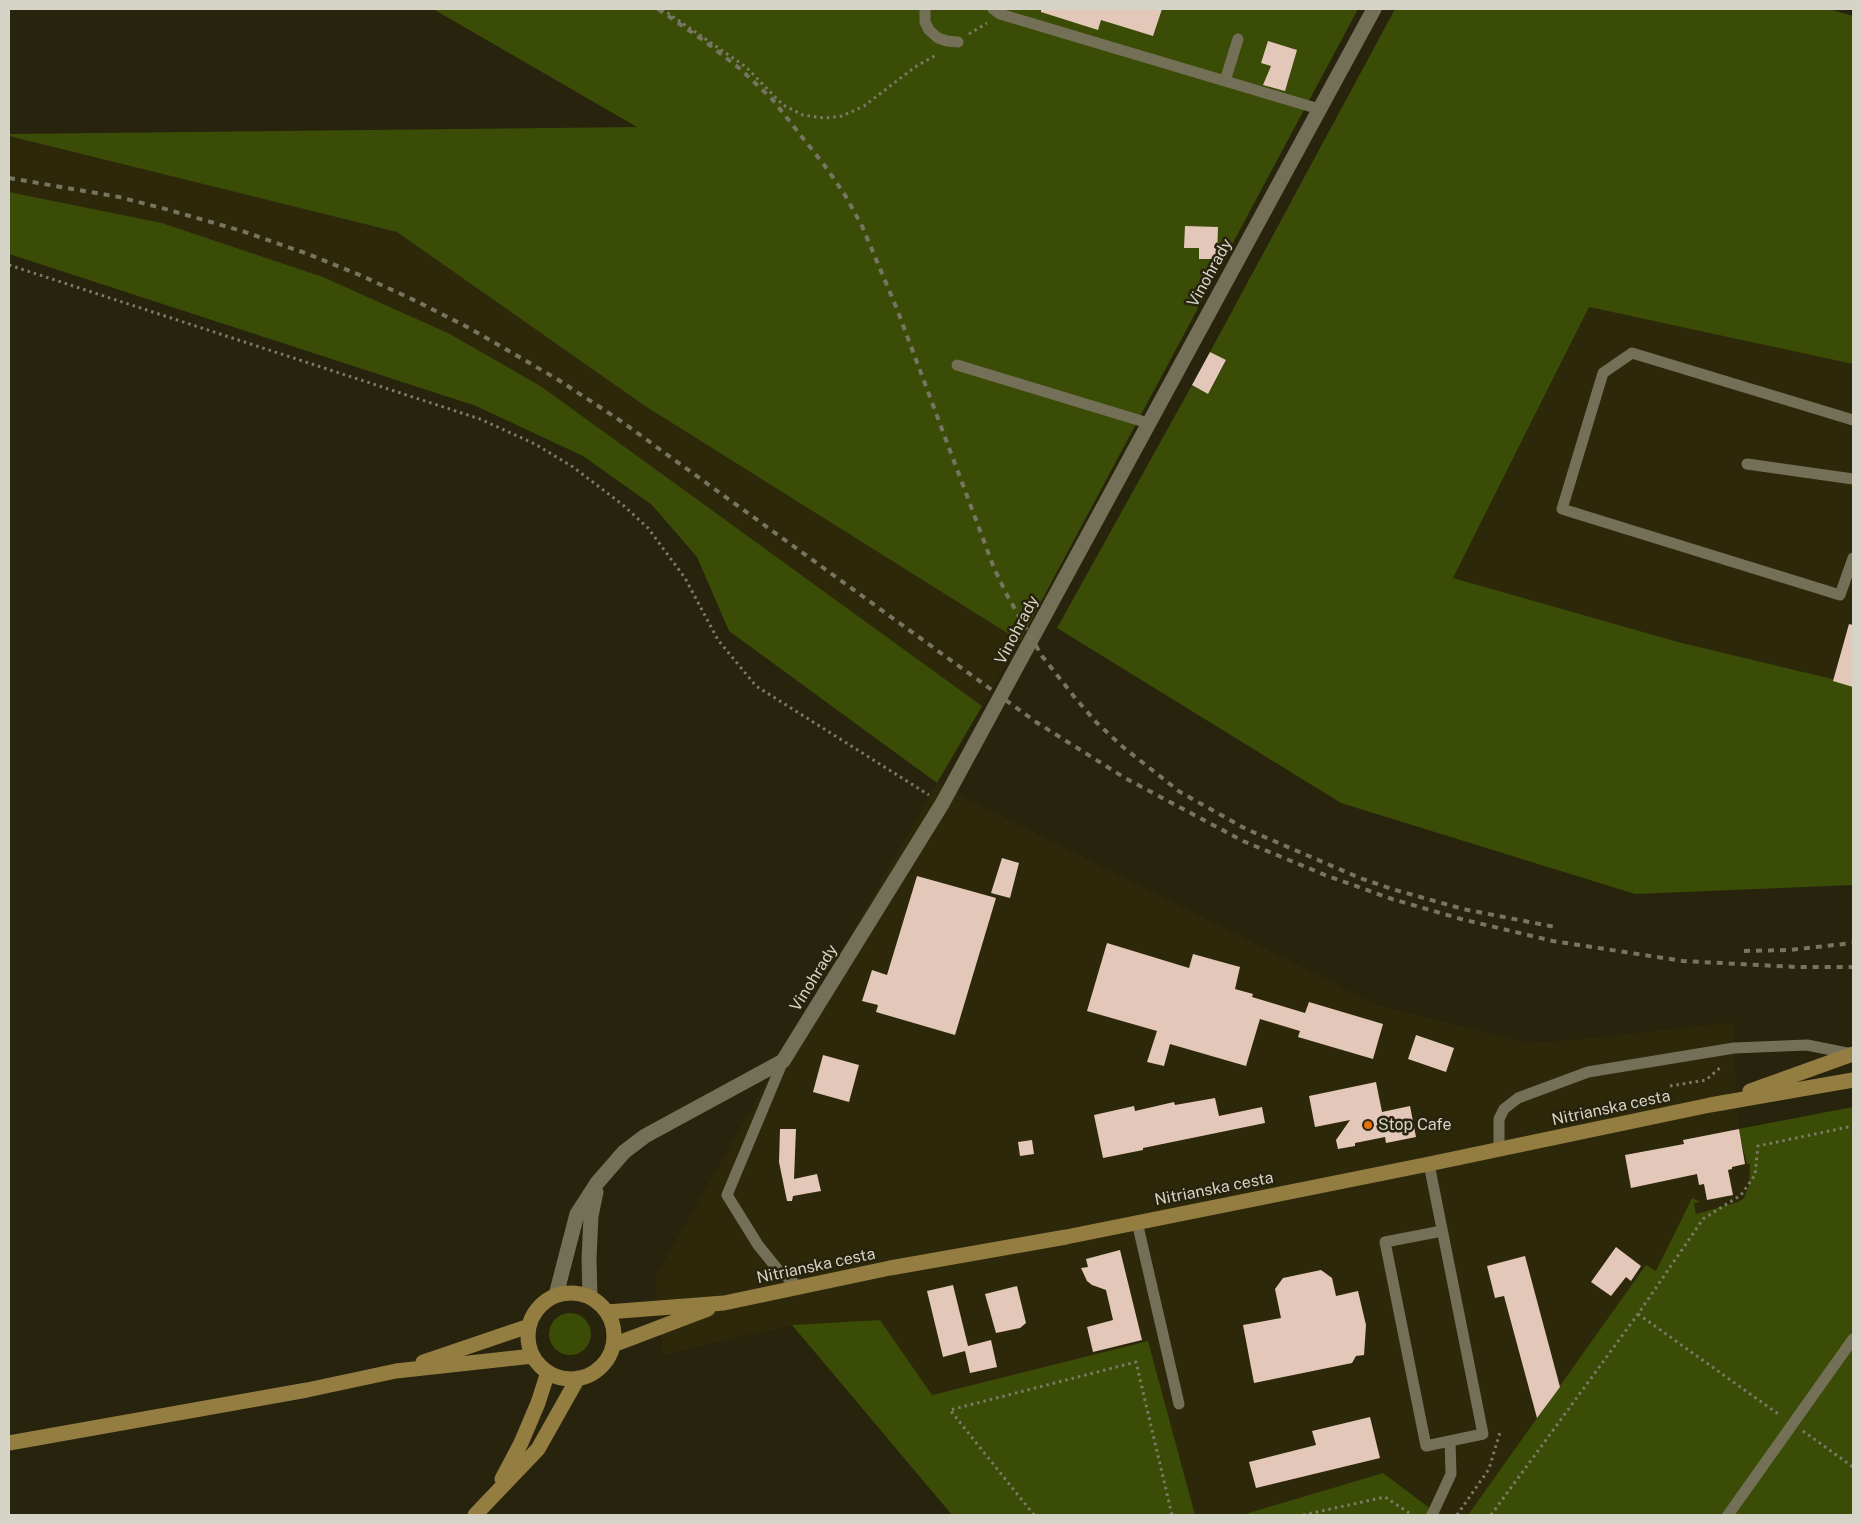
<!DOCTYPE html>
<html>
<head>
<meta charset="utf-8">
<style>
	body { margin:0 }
	#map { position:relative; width:1862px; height:1524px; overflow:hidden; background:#27230d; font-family:"Public Sans",sans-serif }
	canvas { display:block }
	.frame { position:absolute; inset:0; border:10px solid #d6d4c7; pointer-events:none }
</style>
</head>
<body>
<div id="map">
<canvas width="1862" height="1524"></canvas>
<div class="frame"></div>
</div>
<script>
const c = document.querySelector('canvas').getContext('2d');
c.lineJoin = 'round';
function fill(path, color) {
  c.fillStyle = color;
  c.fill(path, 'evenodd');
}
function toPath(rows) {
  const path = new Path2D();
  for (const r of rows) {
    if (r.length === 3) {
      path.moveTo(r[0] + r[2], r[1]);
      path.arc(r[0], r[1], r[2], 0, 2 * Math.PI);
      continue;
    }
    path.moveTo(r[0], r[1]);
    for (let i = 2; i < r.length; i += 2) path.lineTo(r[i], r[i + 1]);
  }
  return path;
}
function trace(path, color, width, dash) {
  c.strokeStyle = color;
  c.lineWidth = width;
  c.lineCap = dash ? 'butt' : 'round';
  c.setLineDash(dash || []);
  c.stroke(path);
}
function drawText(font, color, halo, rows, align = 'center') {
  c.font = font + ' "Public Sans",sans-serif';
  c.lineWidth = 5;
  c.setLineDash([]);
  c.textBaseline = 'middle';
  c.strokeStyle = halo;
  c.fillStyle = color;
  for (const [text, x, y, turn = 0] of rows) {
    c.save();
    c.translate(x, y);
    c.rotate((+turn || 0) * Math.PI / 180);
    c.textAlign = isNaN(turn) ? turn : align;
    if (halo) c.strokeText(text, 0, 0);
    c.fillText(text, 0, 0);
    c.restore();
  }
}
fill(toPath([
	[9,136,397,232,645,406,1020,641,982,706,542,387,450,334,323,277,162,223,9,192],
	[1589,307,1853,364,1853,684,1678,642,1453,578],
	[937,783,1374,1004,1525,1043,1593,1038,1733,1022,1738,1129,1747,1164,1750,1164,1747,1192,1744,1198,1738,1202,1696,1214,1694,1202,1699,1202,1692,1198,1656,1271,1647,1265,1468,1515,1439,1515,1383,1473,1242,1515,1195,1515,1148,1341,932,1395,880,1320,792,1325,663,1355,655,1277]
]), '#2e280a');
fill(toPath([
	[433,9,1358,9,1020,641,645,406,397,232,9,136,9,134,637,127],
	[1395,9,1829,9,1853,16,1853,364,1589,307,1453,578,1678,642,1853,684,1853,885,1635,894,1341,803,1057,628,1192,385,1208,394,1226,361,1210,352],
	[9,192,162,223,323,277,450,334,542,387,982,706,937,783,729,631,697,557,652,505,583,456,476,406,9,254],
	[1853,1107,1853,1515,1468,1515,1646,1265,1656,1271,1692,1198,1700,1202,1694,1203,1696,1214,1738,1202,1744,1198,1749,1185,1750,1164,1747,1164,1738,1129],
	[570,1334,21],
	[880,1320,932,1395,1148,1341,1195,1515,952,1515,792,1325],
	[1383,1473,1439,1515,1242,1515]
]), '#3b4c07');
fill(toPath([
	[1041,9,1162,9,1153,36,1101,20,1098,30,1041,12],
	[1268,41,1297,50,1285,91,1263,85,1271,66,1261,63],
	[1185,226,1218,227,1217,259,1199,259,1199,248,1184,248],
	[1210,352,1226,360,1208,394,1192,385],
	[1849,624,1853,625,1853,687,1833,681],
	[1002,858,1019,863,1010,898,991,893],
	[917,876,996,898,955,1035,876,1012,878,1005,862,1001,872,970,887,975],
	[1107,943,1189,968,1193,954,1240,967,1235,989,1253,994,1252,997,1305,1013,1309,1002,1383,1024,1373,1059,1298,1037,1300,1031,1260,1019,1246,1066,1170,1044,1164,1066,1147,1062,1157,1031,1087,1011],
	[1416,1035,1454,1048,1446,1072,1408,1059],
	[823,1055,859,1065,849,1102,813,1092],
	[1376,1082,1382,1112,1410,1106,1416,1137,1386,1143,1385,1137,1355,1143,1355,1146,1338,1149,1336,1140,1350,1120,1315,1127,1309,1096],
	[1215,1098,1219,1116,1262,1107,1265,1123,1143,1148,1143,1150,1103,1158,1094,1115,1134,1106,1135,1111,1174,1102,1175,1105],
	[780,1129,796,1129,794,1179,817,1174,821,1191,793,1196,792,1201,787,1201,779,1162],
	[1739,1129,1745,1164,1732,1167,1732,1169,1728,1170,1733,1195,1707,1200,1704,1184,1699,1185,1697,1174,1631,1188,1625,1155,1684,1144,1683,1140],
	[1032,1140,1034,1154,1020,1156,1018,1142],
	[1616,1247,1641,1266,1631,1281,1626,1277,1611,1296,1591,1282],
	[1120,1250,1142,1340,1093,1352,1087,1327,1113,1320,1106,1290,1092,1285,1087,1281,1081,1268,1088,1267,1086,1259],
	[1525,1256,1560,1387,1537,1418,1504,1296,1495,1298,1487,1266],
	[1321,1270,1332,1278,1336,1296,1358,1291,1366,1325,1364,1355,1356,1356,1352,1363,1254,1383,1243,1325,1281,1318,1275,1289,1283,1278],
	[953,1285,968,1346,991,1340,997,1367,970,1373,965,1351,943,1357,927,1291],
	[1017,1286,1026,1323,1020,1328,996,1333,985,1294],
	[1370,1417,1380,1458,1256,1488,1249,1462,1316,1445,1312,1431]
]), '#e3c8b9');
trace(toPath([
	[662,9,746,67,783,105,803,115,824,118,842,116,864,106,915,67,938,54],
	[969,34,987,23],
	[9,265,480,419,535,444,573,467,623,505,648,528,685,578,718,640,756,686,929,795],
	[1670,1086,1706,1080,1722,1066],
	[1638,1314,1781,1416],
	[1803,1431,1853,1467],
	[1034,1515,950,1410,1136,1362,1172,1515],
	[1303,1515,1385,1497,1412,1515],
	[1457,1515,1489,1469,1500,1432],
	[1491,1515,1638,1314,1703,1219,1741,1195,1755,1175,1758,1146,1853,1126]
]), '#7d7a68', 3, [2.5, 4]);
trace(toPath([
	[925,9,925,22,929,30,938,38,947,41,958,42],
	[993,9,1000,14,1319,109],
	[1225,81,1238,39],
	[957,365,1148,423],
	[1853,420,1632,353,1603,373,1562,509,1840,595,1853,558],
	[1747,464,1853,479],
	[783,1061,727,1195,758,1245,779,1271,799,1287],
	[1499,1150,1499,1119,1504,1109,1518,1098,1588,1072,1734,1048,1807,1045,1852,1054],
	[1429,1164,1483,1434,1426,1446,1385,1242,1442,1231],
	[1137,1222,1179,1404],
	[1432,1515,1451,1474,1450,1441],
	[1728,1515,1853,1339]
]), '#746f57', 11);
trace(toPath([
	[556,1295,577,1214,597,1183,624,1152,645,1136,783,1061,942,804,1374,9],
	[590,1297,589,1259,591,1216,596,1192]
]), '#746f57', 15);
trace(toPath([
	[1750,1091,1853,1054],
	[571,1336,43],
	[607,1312,724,1303,890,1268,1066,1237,1429,1164,1710,1105,1853,1080],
	[613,1345,708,1309],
	[423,1362,529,1326],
	[9,1443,307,1390,396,1371,533,1356],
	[502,1479,521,1443,538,1403,548,1372],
	[475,1515,538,1449,578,1378]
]), '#947d41', 15);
trace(toPath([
	[658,9,703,40,739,68,772,99,825,166,845,195,862,226,897,309,994,568,1008,597,1042,656,1076,699,1097,723,1123,747,1180,792,1246,829,1360,878,1392,889,1463,909,1555,927],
	[9,178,119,197,169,210,242,231,308,254,362,276,416,301,471,329,557,379,618,419,1036,722,1125,778,1243,841,1325,875,1392,899,1461,919,1553,941,1683,961,1796,967,1853,967],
	[1744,951,1789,950,1853,943]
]), '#777462', 4, [6, 6]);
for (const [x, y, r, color] of [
	[1368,1125,5,"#e8710a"]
]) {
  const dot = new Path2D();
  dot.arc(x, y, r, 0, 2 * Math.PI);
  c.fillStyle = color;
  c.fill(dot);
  trace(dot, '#27230d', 2);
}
drawText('16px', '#d6d4c7', '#27230d', [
	["Vinohrady",1210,273,-61],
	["Vinohrady",1017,630,-62],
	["Vinohrady",814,978,-58],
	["Nitrianska cesta",1611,1108,-12],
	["Nitrianska cesta",1214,1189,-11],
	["Nitrianska cesta",816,1266,-12]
]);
drawText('16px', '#d6d4c7', '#27230d', [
	["Stop Cafe",1378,1125]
], 'left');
</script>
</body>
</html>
